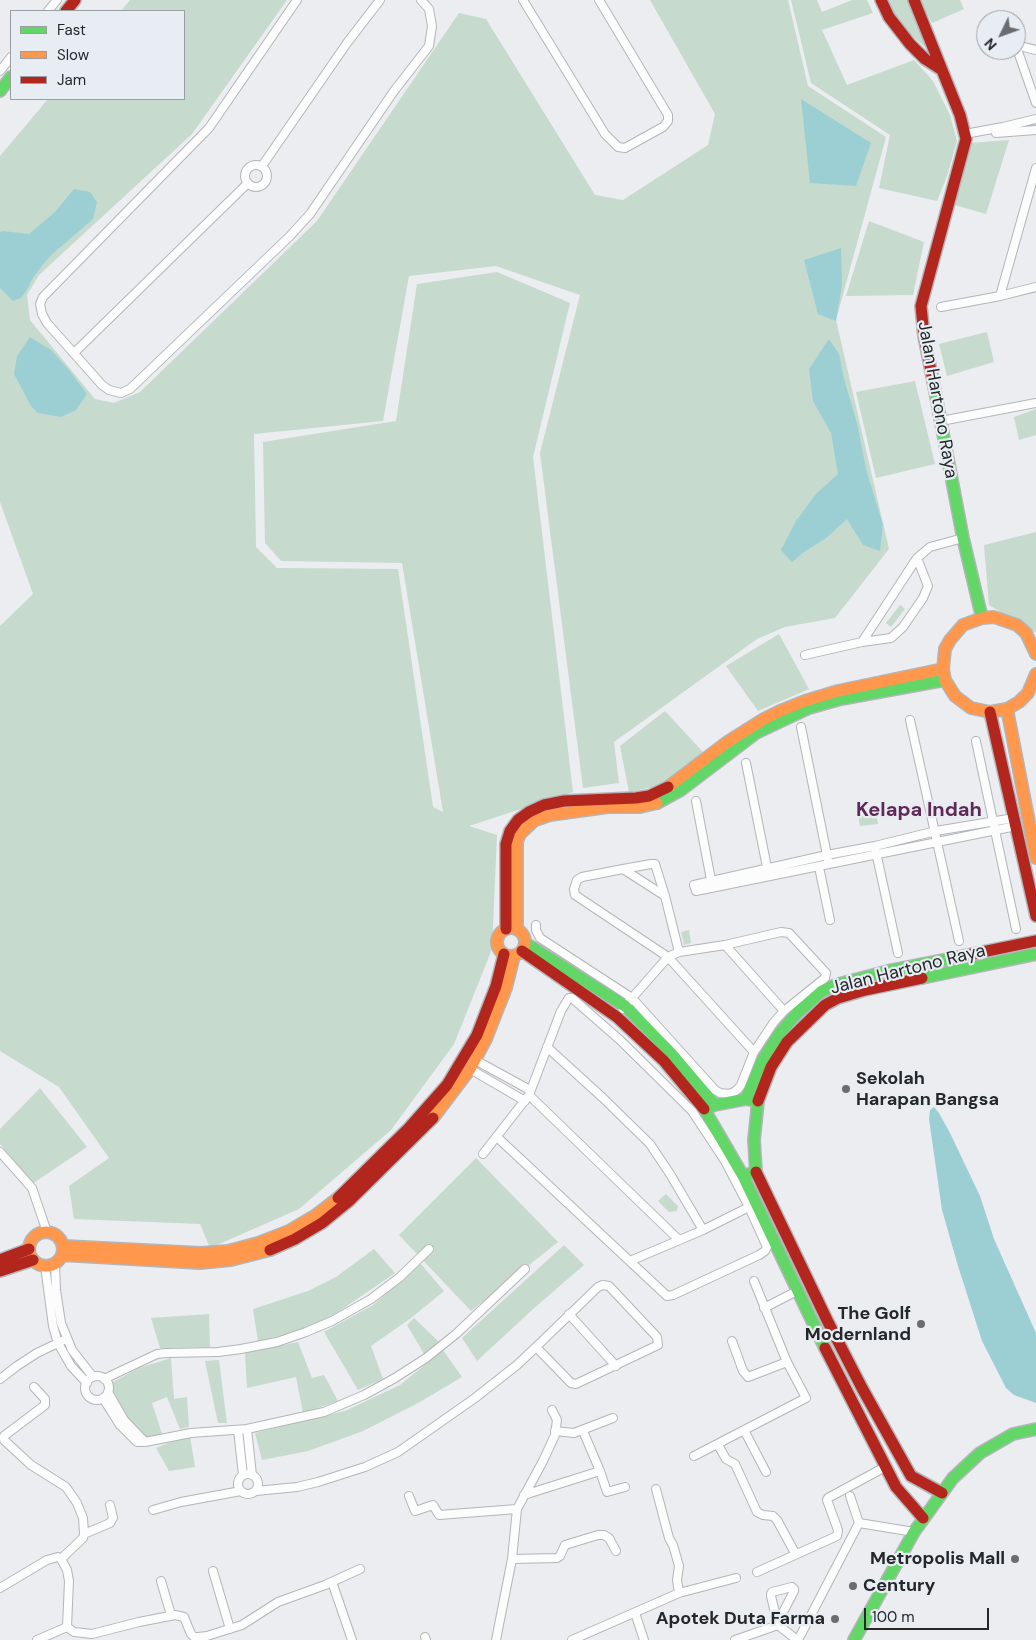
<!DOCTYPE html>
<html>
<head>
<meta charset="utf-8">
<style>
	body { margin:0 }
	#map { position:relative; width:1036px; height:1640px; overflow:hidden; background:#ebedf0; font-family:"DM Sans",sans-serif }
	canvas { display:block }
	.legend { position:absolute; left:10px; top:10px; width:175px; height:90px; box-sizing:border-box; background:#e8edf3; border:1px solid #9a9ea2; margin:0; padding:6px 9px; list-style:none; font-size:15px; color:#252729 }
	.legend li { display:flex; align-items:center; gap:10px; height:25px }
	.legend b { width:25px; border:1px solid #9a9ea2 }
	.north { position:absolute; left:976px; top:10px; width:50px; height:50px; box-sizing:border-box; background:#e8edf3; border:1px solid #9a9ea2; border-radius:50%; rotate:228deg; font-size:14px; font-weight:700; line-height:20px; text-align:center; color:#252729 }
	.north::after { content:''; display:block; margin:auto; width:18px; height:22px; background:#6a6c6f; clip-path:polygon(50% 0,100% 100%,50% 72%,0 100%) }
	.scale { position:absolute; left:864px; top:1608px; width:125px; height:22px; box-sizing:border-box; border:2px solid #252729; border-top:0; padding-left:6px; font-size:15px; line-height:18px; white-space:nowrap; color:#252729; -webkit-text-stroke:4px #e8edf3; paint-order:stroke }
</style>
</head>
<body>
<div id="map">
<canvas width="1036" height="1640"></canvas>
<ul class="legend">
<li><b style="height:6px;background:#63d668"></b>Fast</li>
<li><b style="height:6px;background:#ff974d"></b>Slow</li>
<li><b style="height:6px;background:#b3261e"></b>Jam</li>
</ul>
<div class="north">N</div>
<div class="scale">100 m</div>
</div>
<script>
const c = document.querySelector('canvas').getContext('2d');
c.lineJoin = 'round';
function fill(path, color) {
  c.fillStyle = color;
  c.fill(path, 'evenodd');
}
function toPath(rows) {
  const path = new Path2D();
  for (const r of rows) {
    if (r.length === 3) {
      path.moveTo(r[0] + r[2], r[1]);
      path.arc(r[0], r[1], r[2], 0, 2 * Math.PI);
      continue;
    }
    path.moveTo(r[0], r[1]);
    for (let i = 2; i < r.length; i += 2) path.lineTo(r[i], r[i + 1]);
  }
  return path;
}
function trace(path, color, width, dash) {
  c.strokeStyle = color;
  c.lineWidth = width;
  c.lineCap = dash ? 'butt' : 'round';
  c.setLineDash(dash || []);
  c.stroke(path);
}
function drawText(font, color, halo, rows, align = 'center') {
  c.font = font + ' "DM Sans",sans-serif';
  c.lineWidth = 4.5;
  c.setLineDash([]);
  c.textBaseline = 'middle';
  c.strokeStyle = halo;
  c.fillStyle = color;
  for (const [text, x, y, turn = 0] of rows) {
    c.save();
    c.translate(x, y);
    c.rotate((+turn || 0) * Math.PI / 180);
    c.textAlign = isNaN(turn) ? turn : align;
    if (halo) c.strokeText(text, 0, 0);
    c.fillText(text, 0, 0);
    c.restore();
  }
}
fill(toPath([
	[130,0,287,0,192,134,39,275,27,295,30,320,95,399,114,403,140,392,317,221,459,13,486,19,595,195,623,200,708,145,715,114,650,0,788,0,808,86,886,137,836,320,889,549,835,618,785,627,757,639,614,742,619,783,583,788,540,453,580,295,496,266,409,276,383,421,254,434,256,547,277,568,398,569,433,807,443,812,402,563,281,561,265,543,263,442,396,421,417,284,497,272,570,303,533,457,573,792,469,826,497,835,492,949,454,1044,391,1130,299,1209,210,1248,200,1224,74,1219,69,1186,109,1158,59,1087,0,1051,0,626,33,594,0,502,0,156,48,99,184,99,184,11,121,11],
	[791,0,817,0,822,12,852,0,867,0,873,13,822,30,847,85,914,60,933,81,950,115,957,141,947,176,937,201,879,188,890,135,811,83],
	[885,0,911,0,927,49,895,20],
	[919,0,960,0,964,9,932,23],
	[1009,140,986,214,955,205,970,143],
	[869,221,924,242,913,295,846,296],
	[987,332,994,362,947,376,939,344],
	[915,381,935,464,876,478,856,392],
	[1036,409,1036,435,1019,440,1014,417],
	[1036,532,1036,633,989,605,984,545],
	[900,605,905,609,891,627,886,623],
	[779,634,809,689,758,711,726,666],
	[665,711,703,752,663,785,629,792,620,746],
	[876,813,878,824,860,826,858,815],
	[689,930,691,943,684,945,681,932],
	[40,1088,87,1147,32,1184,0,1144,0,1129],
	[476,1158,558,1242,471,1311,399,1235],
	[666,1194,678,1206,677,1211,669,1212,658,1201],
	[564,1245,584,1265,533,1309,477,1361,462,1338],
	[374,1249,395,1273,338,1312,316,1324,279,1336,258,1341,253,1309,308,1291,336,1277],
	[421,1264,444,1291,411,1318,371,1346,383,1379,358,1390,324,1332,373,1305],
	[209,1314,210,1347,160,1348,151,1318],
	[414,1318,439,1342,424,1354,407,1325],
	[298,1342,312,1378,324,1375,338,1401,303,1413,296,1377,247,1388,245,1353],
	[443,1350,462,1377,420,1402,363,1431,308,1451,262,1460,255,1433,345,1411,400,1385],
	[171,1358,174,1399,187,1397,189,1427,180,1429,167,1397,152,1403,162,1434,147,1438,125,1417,111,1393,111,1383,139,1368],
	[219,1360,227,1423,218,1423,205,1361],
	[190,1436,195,1467,169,1471,156,1448,178,1439]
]), '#c6dace');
fill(toPath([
	[801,99,871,143,856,186,810,183],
	[74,189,90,192,97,202,93,219,50,256,34,276,26,291,21,298,13,301,0,288,0,232,3,231,29,234,55,212],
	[841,248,842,285,836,321,818,314,804,260],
	[30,337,51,350,69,370,87,394,76,410,61,417,38,413,31,406,14,374,17,356],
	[829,339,839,354,844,379,857,423,866,469,883,525,880,551,863,545,847,519,826,538,804,552,792,562,781,550,796,521,816,494,838,474,831,433,813,401,809,369],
	[934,1107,939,1113,950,1133,980,1196,994,1239,1036,1333,1036,1403,1014,1395,1006,1388,982,1341,958,1266,942,1210,929,1119,930,1110]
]), '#9ccfd4');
const street = toPath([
	[297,0,209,128,43,297,40,304,42,314,47,323,102,385,109,390,121,393,130,389,290,236,310,214,394,91,429,46,432,26,429,9,421,0],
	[523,0,605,134,618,147,625,148,663,127,668,121,668,115,599,0],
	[48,11,57,0],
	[1003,19,1003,20],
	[1016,45,1036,50],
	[1016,46,1036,103],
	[0,71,11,57],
	[996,133,1036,130],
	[965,134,1003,127,1036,119],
	[256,176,11],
	[262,166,347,43,380,0],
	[1000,296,1036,168],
	[941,307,1000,296,1036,287],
	[74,353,248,183],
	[941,421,1036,403],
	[862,642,891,638,903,627,923,598,928,586,917,558],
	[805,655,862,642,917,558,930,547,963,538],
	[910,720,959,941],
	[801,727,828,860],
	[976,741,1016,929],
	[746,763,768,872],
	[696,801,711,880],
	[1014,818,936,831,875,846,827,855,694,885,696,891,1016,826],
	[876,852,898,953],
	[819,867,830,920],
	[623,869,651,864,655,864,665,896],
	[536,925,536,930,540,938,632,998,715,1090,720,1093,729,1094,734,1092,738,1089,741,1085,754,1052,774,1022,784,1011,825,978,826,973,789,933,781,932,725,945,679,952,668,957,632,998,625,1006,623,1009],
	[725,945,784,1011],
	[679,952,665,896,623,869,582,877,577,880,574,889,575,895,668,957,754,1052],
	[547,1047,603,1098,650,1144,670,1174,703,1230],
	[475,1060,530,1090],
	[470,1069,525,1101],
	[529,1095,679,1240],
	[0,1152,32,1188,47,1232],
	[483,1154,529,1095,561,1011,567,1001,569,998,572,998,620,1040,692,1111,725,1161,749,1207,767,1247,765,1251,759,1255,673,1295,667,1296,497,1137],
	[630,1261,703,1230,749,1207],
	[55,1263,56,1290,61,1323,72,1350,93,1377],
	[45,1266,53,1326,58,1343,71,1366,87,1383],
	[603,1285,609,1286,657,1337,658,1345,576,1384,571,1383,536,1347,598,1287,603,1285],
	[764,1308,797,1291],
	[569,1314,616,1366],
	[732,1341,743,1371,748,1377,787,1362],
	[97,1388,12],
	[0,1379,17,1366,37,1353,62,1341],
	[104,1379,157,1354,166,1353,218,1352,241,1349,277,1342,306,1332,332,1321,371,1299,400,1277,429,1249],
	[34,1387,45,1399,45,1405,4,1436,4,1440,31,1465,66,1487,77,1503,83,1518,84,1534],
	[108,1392,124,1420,145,1442],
	[103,1398,120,1425,137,1442,145,1442,191,1433,247,1429,324,1412,364,1395,395,1378,426,1358,456,1334,525,1269],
	[247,1429,252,1475],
	[238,1430,243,1475],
	[744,1430,766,1472],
	[555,1431,574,1433,613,1418],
	[583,1431,600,1471],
	[718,1445,726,1459,735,1464,757,1512,763,1515,773,1516,777,1520,795,1553],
	[694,1456,806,1398,787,1362,754,1281],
	[248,1484,10],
	[656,1489,669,1538,673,1545,679,1566,677,1580,679,1593],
	[256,1491,297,1487,318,1482,365,1467,398,1452,475,1398,517,1365,536,1347],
	[524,1495,600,1471,607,1492,625,1487],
	[409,1496,415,1511,433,1505,439,1515,517,1509],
	[153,1510,181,1502,241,1491],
	[859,1523,914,1532],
	[61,1559,83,1538,84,1534,110,1523,113,1518,110,1505],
	[512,1559,557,1558,560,1556,565,1545,598,1535,604,1535,609,1538,616,1551],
	[213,1571,230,1629],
	[757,1572,837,1536,838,1530,827,1500,828,1498,885,1467],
	[161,1581,171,1615],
	[332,1582,352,1640],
	[0,1588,47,1560,58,1557,61,1559,67,1570,69,1581,67,1627,74,1632,92,1634,139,1622,175,1615,184,1617,191,1634,194,1637,198,1637,207,1636,242,1625,278,1602,325,1585,360,1569],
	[635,1613,644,1640],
	[778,1622,794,1591,794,1589,792,1587,772,1592,771,1594,771,1596,778,1625],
	[425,1637,426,1640],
	[37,1640,67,1627],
	[496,1640,512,1559,517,1509,543,1461,555,1435,557,1420,552,1410],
	[572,1640,679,1593,736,1578],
	[735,1640,778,1625,797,1640],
	[798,1640,859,1523,850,1496]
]);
const fast = toPath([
	[0,91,11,77],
	[933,381,963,538,982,618],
	[657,803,681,790,756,733,809,708,841,699,945,680],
	[525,943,625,1006,671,1053,715,1105],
	[922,978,1036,954],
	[746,1099,762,1061,779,1034,797,1013,822,991,835,985,892,970,953,958],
	[746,1099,758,1101,754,1140,756,1172,743,1176,704,1109,715,1105,746,1099],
	[743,1176,825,1348],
	[854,1640,914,1532,953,1478,980,1453,1013,1434,1036,1429]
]);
const slow = toPath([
	[1036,654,1026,633,1017,625,994,617,982,618,963,625,950,640,945,649,943,669,945,680,955,696,971,708,990,712,1007,709,1019,702,1028,693,1036,674],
	[1007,709,1036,858],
	[668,787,726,743,764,719,780,711,805,701,838,691,943,669],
	[511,942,14],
	[517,929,517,841,520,834,535,820,550,815,608,807,640,807,657,803],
	[433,1118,470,1069,486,1039,506,988,514,956],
	[46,1249,17],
	[63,1246,201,1253,228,1251,258,1243,289,1231,316,1215,338,1198],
	[62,1255,200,1263,231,1260,270,1250]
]);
const jam = toPath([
	[881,0,889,17,910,44,925,59,942,70],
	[914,0,960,115,966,139,921,306,924,336,933,381],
	[66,11,75,0],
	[990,712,1036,916],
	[506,929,506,844,510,831,518,820,529,812,544,805,564,801,636,798,649,796,668,787],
	[522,951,617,1017,664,1061,704,1109],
	[953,958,1036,941],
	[758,1101,771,1067,787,1042,825,1005,838,998,865,990,922,978],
	[756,1172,827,1320,862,1388,911,1476,942,1493],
	[338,1198,409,1128,447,1085,477,1035,496,986,504,954],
	[270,1250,295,1239,322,1223,349,1201,433,1118],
	[0,1260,29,1249],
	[0,1271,33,1260],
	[825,1348,896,1487,923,1518]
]);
trace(street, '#b3b5b8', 10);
trace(fast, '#b3b5b8', 14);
trace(slow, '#b3b5b8', 14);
trace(jam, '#b3b5b8', 14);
trace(street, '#fcfcfd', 8);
trace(fast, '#63d668', 11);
trace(slow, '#ff974d', 11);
trace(jam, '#b3261e', 11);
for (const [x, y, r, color] of [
	[846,1089,5,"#6a6c6f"],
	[921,1324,5,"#6a6c6f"],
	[1015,1559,5,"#6a6c6f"],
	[853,1586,5,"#6a6c6f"],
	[835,1619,5,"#6a6c6f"]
]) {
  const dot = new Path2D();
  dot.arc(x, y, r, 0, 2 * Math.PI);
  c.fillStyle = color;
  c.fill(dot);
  trace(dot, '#e8edf3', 2);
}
drawText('18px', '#252729', '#e8edf3', [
	["Jalan Hartono Raya",937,400,80],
	["Jalan Hartono Raya",908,970,-14]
]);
drawText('bold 18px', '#252729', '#e8edf3', [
	["Sekolah",856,1079,"left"],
	["Harapan Bangsa",856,1100,"left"],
	["The Golf",911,1314],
	["Modernland",911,1335],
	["Metropolis Mall",1005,1559],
	["Century",863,1586,"left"],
	["Apotek Duta Farma",825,1619]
], 'right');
drawText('bold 20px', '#602854', '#e8edf3', [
	["Kelapa Indah",919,811]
]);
</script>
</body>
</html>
